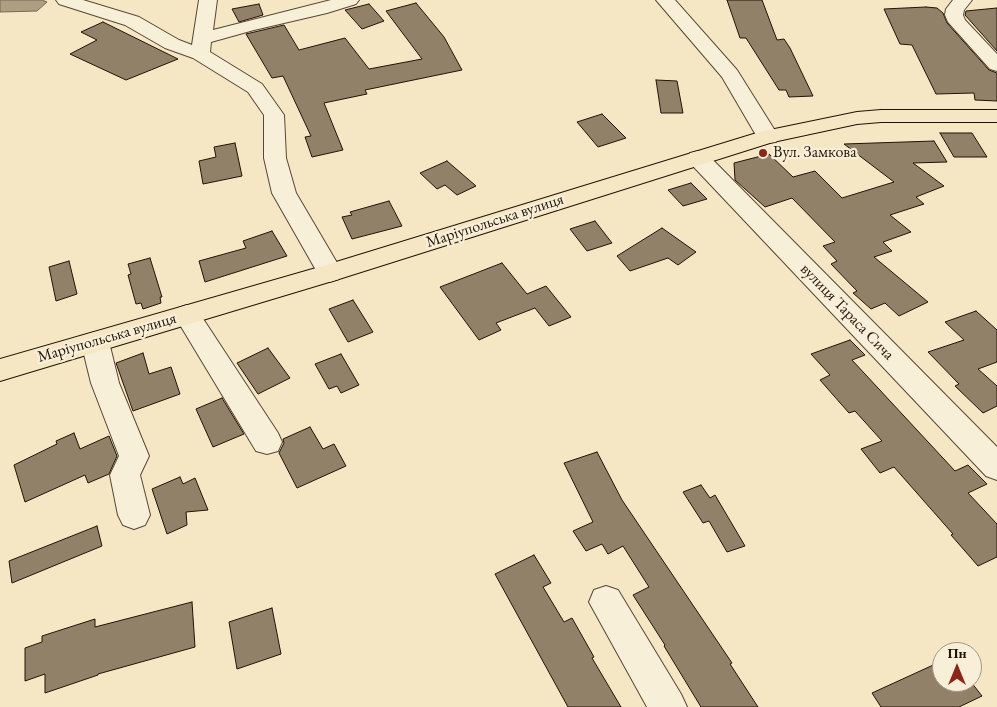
<!DOCTYPE html>
<html>
<head>
<meta charset="utf-8">
<style>
	body { margin:0 }
	#map { position:relative; width:997px; height:707px; overflow:hidden; background:#f5e7c4; font-family:"EB Garamond",serif }
	canvas { display:block }
	.north { position:absolute; left:932px; top:642px; width:50px; height:50px; box-sizing:border-box; background:#f8efd9; border:1px solid #a39784; border-radius:50%; rotate:0deg; font-size:14px; font-weight:700; line-height:20px; text-align:center; color:#231204 }
	.north::after { content:''; display:block; margin:auto; width:18px; height:22px; background:#8f2418; clip-path:polygon(50% 0,100% 100%,50% 72%,0 100%) }
</style>
</head>
<body>
<div id="map">
<canvas width="997" height="707"></canvas>
<div class="north">Пн</div>
</div>
<script>
const c = document.querySelector('canvas').getContext('2d');
c.lineJoin = 'round';
function fill(path, color) {
  c.fillStyle = color;
  c.fill(path, 'evenodd');
}
function toPath(rows) {
  const path = new Path2D();
  for (const r of rows) {
    path.moveTo(r[0], r[1]);
    for (let i = 2; i < r.length; i += 2) path.lineTo(r[i], r[i + 1]);
  }
  return path;
}
function trace(path, color, width, dash) {
  c.strokeStyle = color;
  c.lineWidth = width;
  c.lineCap = dash ? 'butt' : 'round';
  c.setLineDash(dash || []);
  c.stroke(path);
}
function drawText(font, color, halo, rows, align = 'center') {
  c.font = font + ' "EB Garamond",serif';
  c.lineWidth = 4.5;
  c.setLineDash([]);
  c.textBaseline = 'middle';
  c.strokeStyle = halo;
  c.fillStyle = color;
  for (const [text, x, y, turn = 0] of rows) {
    c.save();
    c.translate(x, y);
    c.rotate((+turn || 0) * Math.PI / 180);
    c.textAlign = isNaN(turn) ? turn : align;
    if (halo) c.strokeText(text, 0, 0);
    c.fillText(text, 0, 0);
    c.restore();
  }
}
const water = toPath([
	[0,0,42,0,47,2,37,11,0,12,0,0]
]);
fill(water, '#ae9f83');
trace(water, '#766750', 1);
const building = toPath([
	[727,0,762,0,777,40,784,39,790,48,813,96,789,97,786,90,779,90,746,38,740,38,727,0],
	[416,3,444,37,462,70,365,90,367,94,324,103,343,150,312,157,305,137,311,136,283,76,272,78,246,34,284,25,299,50,345,38,369,69,422,59,386,11,416,3],
	[259,4,263,15,239,22,232,9,259,4],
	[369,4,384,21,362,29,345,10,369,4],
	[926,7,937,8,943,13,947,23,989,70,997,73,997,101,975,100,974,93,936,94,912,45,900,44,884,9,926,7],
	[997,8,997,51,965,15,966,11,997,8],
	[103,22,178,59,126,80,70,54,97,40,81,32,103,22],
	[656,80,677,81,683,113,661,113,656,80],
	[602,114,626,138,598,147,577,122,602,114],
	[940,133,972,133,987,157,954,157,940,133],
	[934,141,947,162,913,163,944,186,916,197,924,204,890,215,911,232,883,242,892,251,874,257,928,302,899,316,885,303,871,309,853,293,857,291,831,264,837,261,823,246,835,242,792,198,765,207,735,180,734,163,769,154,793,177,815,171,842,198,894,182,844,144,934,141],
	[235,143,242,176,203,184,199,161,216,157,214,147,235,143],
	[447,161,476,186,457,195,445,185,437,189,420,173,447,161],
	[691,183,707,199,683,206,668,190,691,183],
	[389,201,402,226,352,239,342,217,352,215,350,212,389,201],
	[595,221,612,243,587,251,570,229,595,221],
	[662,228,696,252,678,265,668,258,630,271,617,256,662,228],
	[272,231,287,256,205,282,199,261,246,248,243,241,272,231],
	[150,258,162,297,160,297,161,303,143,309,141,303,136,304,128,275,131,274,128,264,150,258],
	[69,261,77,294,56,301,49,267,69,261],
	[502,263,527,294,546,286,571,317,549,326,535,308,496,323,501,330,479,340,440,287,502,263],
	[353,300,373,332,348,342,329,309,353,300],
	[976,311,997,330,997,362,978,369,997,386,997,406,983,413,955,386,959,384,928,352,964,340,945,322,976,311],
	[850,340,865,355,852,360,955,471,968,465,987,484,968,493,997,524,997,557,978,566,951,535,953,534,894,467,880,473,861,449,882,441,855,411,849,413,820,380,830,375,811,354,850,340],
	[268,348,290,378,258,394,237,363,268,348],
	[143,353,149,374,171,367,180,394,133,411,116,363,143,353],
	[341,354,359,385,341,393,337,386,329,389,315,364,341,354],
	[222,398,244,434,213,447,196,409,222,398],
	[310,427,323,449,334,444,346,466,297,488,279,453,284,443,283,439,310,427],
	[74,433,80,449,109,436,117,456,109,474,88,483,85,475,25,502,14,465,57,444,56,441,74,433],
	[597,452,622,500,732,663,730,664,758,707,701,707,664,646,665,645,633,595,649,587,623,546,608,554,602,544,586,551,573,531,593,522,564,463,597,452],
	[180,477,183,484,195,478,208,510,186,512,187,525,167,534,152,489,180,477],
	[701,485,710,498,715,495,745,546,727,552,709,521,703,523,683,492,701,485],
	[97,526,102,546,12,583,9,561,97,526],
	[534,555,551,583,543,587,564,622,572,618,594,657,592,658,621,707,568,707,495,574,534,555],
	[192,602,195,647,98,674,98,675,45,693,45,674,25,681,25,648,42,642,42,636,95,619,95,627,192,602],
	[272,608,281,654,237,669,229,622,272,608],
	[942,661,942,682,971,682,982,696,959,707,881,707,872,693,942,661]
]);
fill(building, '#908168');
trace(building, '#231204', 1);
const minor = toPath([
	[56,0,83,0,139,17,179,40,192,45,199,0,217,0,213,30,331,0,359,0,356,4,327,13,254,30,211,42,210,52,262,84,284,115,286,158,296,193,343,273,339,279,330,282,321,279,272,193,264,158,264,115,248,92,193,58,165,48,125,25,59,4,56,0],
	[656,0,675,0,737,70,779,137,776,142,768,143,760,142,722,77,656,0],
	[953,0,972,0,964,10,963,15,965,20,997,54,997,71,990,69,948,22,945,15,946,9,953,0],
	[698,151,706,153,997,447,997,480,986,476,690,163,687,158,690,153,698,151],
	[187,305,196,308,278,433,282,442,278,451,267,454,256,451,174,315,178,308,187,305],
	[95,332,105,335,109,342,119,383,149,456,140,475,150,515,145,525,134,529,123,525,118,515,110,475,119,456,91,383,81,342,85,335,95,332],
	[606,586,618,590,681,694,687,707,647,707,589,602,594,590,606,586]
]);
const major = toPath([
	[881,110,997,110,997,122,881,122,857,124,773,142,339,279,0,381,0,359,323,266,760,132,857,112,881,110]
]);
trace(minor, '#584734', 2);
trace(major, '#231204', 2);
fill(minor, '#f8efd9');
fill(major, '#f5e7c4');
for (const [x, y, r, color] of [
	[763,153,5,"#8f2418"]
]) {
  const dot = new Path2D();
  dot.arc(x, y, r, 0, 2 * Math.PI);
  c.fillStyle = color;
  c.fill(dot);
  trace(dot, '#f8efd9', 2);
}
drawText('16px', '#231204', '#f8efd9', [
	["Вул. Замкова",773,153]
], 'left');
drawText('16px', '#231204', '#f8efd9', [
	["Маріупольська вулиця",495,221,-18],
	["вулиця Тараса Сича",847,312,46],
	["Маріупольська вулиця",107,338,-16]
]);
</script>
</body>
</html>
